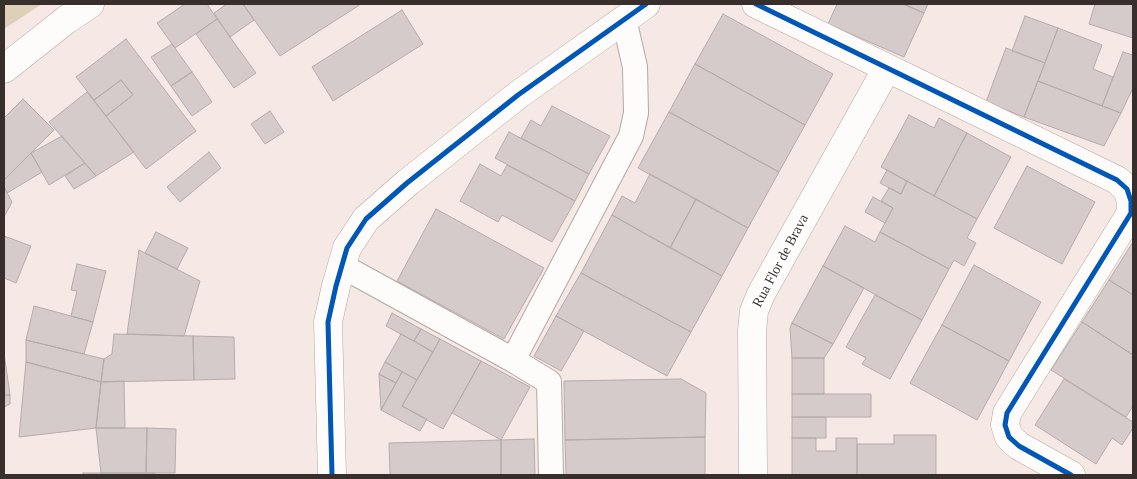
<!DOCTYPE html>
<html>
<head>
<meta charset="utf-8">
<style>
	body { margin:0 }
	#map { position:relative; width:1137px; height:479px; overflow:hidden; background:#f6e8e5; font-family:Georgia,serif }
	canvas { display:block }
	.frame { position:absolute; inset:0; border:5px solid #382f2d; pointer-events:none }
</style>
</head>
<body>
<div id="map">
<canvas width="1137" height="479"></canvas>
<div class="frame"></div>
</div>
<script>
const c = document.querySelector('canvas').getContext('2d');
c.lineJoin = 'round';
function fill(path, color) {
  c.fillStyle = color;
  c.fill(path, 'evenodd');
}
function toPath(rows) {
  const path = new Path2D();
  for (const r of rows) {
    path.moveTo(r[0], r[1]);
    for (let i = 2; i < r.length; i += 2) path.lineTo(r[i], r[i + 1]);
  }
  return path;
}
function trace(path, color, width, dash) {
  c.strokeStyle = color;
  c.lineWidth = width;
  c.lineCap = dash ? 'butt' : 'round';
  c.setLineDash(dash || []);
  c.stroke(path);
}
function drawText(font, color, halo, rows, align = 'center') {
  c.font = font + ' Georgia,serif';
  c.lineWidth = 5;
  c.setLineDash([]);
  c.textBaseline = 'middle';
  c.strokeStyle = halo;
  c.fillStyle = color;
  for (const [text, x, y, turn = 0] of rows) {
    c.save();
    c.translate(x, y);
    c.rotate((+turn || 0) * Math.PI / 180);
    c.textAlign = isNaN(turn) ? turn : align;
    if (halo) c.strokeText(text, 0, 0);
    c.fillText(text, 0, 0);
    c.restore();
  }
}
fill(toPath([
	[4,4,42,4,4,29]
]), '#ded0b8');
const building = toPath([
	[185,4,207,4,217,19,175,48,157,23,185,4],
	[227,4,243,4,254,20,230,37,214,13,227,4],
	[243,4,361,4,280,56,243,4],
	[837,4,903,4,924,13,904,57,828,24,837,4],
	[903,4,928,4,924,13,903,4],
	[1095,4,1133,4,1133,38,1089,24,1095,4],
	[402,10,423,44,333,101,312,67,402,10],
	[723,14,833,74,805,125,695,64,723,14],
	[1025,16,1058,28,1045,63,1012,51,1025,16],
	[217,19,256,73,234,88,196,34,217,19],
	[1058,28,1102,45,1093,69,1113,77,1102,106,1038,81,1058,28],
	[126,39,196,131,146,169,106,116,133,95,121,80,94,100,76,77,126,39],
	[172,44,192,72,171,86,151,57,172,44],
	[1006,48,1045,63,1024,117,986,102,1006,48],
	[1123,52,1133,55,1133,88,1121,113,1102,106,1123,52],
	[695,64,805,125,779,172,669,112,695,64],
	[192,72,212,102,192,116,171,86,192,72],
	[121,80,133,95,106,116,94,100,121,80],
	[1038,81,1121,113,1104,146,1024,117,1038,81],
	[87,92,134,152,96,176,49,122,87,92],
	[23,99,54,130,4,180,4,118,23,99],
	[552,106,610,136,589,174,521,138,531,120,541,126,552,106],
	[270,111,284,132,265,144,251,124,270,111],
	[669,112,779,172,748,228,638,168,669,112],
	[909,115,934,128,939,118,967,133,934,196,881,167,909,115],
	[509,132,589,174,575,201,495,158,509,132],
	[967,133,1011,157,977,219,934,196,967,133],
	[62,136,85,163,49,185,31,153,62,136],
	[209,152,221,168,180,202,167,187,209,152],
	[31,153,42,172,7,193,4,187,4,180,31,153],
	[85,163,96,176,74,189,65,176,85,163],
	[480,164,501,176,507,165,575,201,552,242,502,215,498,222,460,201,480,164],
	[1027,166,1095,202,1062,264,994,228,1027,166],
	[887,170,907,181,901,194,880,183,887,170],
	[650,174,696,199,670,248,612,215,622,196,635,203,650,174],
	[907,181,977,219,967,238,976,243,964,266,954,260,949,269,880,232,893,208,881,201,889,188,901,194,907,181],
	[4,187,12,202,4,217,4,187],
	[873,197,893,208,885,223,865,212,873,197],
	[696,199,748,228,722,276,670,248,696,199],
	[436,209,544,268,504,339,397,281,436,209],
	[612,215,722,276,691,332,581,273,612,215],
	[845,226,875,242,880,232,949,269,922,320,823,266,845,226],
	[156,232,188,248,177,269,145,253,156,232],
	[4,236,31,246,16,283,4,278,4,236],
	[1133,242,1133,295,1109,280,1133,242],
	[139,250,200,281,184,336,127,334,139,250],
	[77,264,106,271,93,322,71,316,77,291,71,290,77,264],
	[974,265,1041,302,1009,361,942,325,974,265],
	[823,266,864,288,833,344,792,323,823,266],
	[581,273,691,332,667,376,556,316,581,273],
	[1109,280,1133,295,1133,355,1082,322,1109,280],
	[875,295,922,320,890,379,862,364,866,358,846,347,875,295],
	[34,306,93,322,84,354,26,340,34,306],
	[392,313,421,329,414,341,386,326,392,313],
	[556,316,584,331,561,371,534,356,556,316],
	[1082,322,1133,355,1133,406,1126,417,1051,370,1082,322],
	[792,323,833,344,824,358,792,358,790,328,792,323],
	[942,325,1009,361,977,420,910,383,942,325],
	[421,329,440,339,433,352,414,341,421,329],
	[114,334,193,336,194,380,101,382,104,359,112,354,114,334],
	[401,334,433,352,417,380,385,362,401,334],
	[193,336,234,337,235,379,194,380,193,336],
	[440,339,481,361,443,429,402,406,440,339],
	[26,340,104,359,101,382,26,362,26,340],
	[4,353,10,395,4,395,4,353],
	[792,358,824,358,824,394,792,394,792,358],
	[481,361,530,387,501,440,452,413,481,361],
	[26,362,101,382,96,428,19,437,26,362],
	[385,362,402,372,396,383,379,374,385,362],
	[402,372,417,380,402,406,427,419,420,431,381,410,402,372],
	[379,374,396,383,381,410,379,374],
	[681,379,706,393,705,437,565,440,564,381,681,379],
	[1064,379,1133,422,1133,428,1122,445,1112,438,1096,464,1035,425,1064,379],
	[124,381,125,428,96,428,101,382,124,381],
	[792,394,871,394,871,417,792,417,792,394],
	[4,395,10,395,10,404,4,407,4,395],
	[792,417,826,417,826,438,792,438,792,417],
	[96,428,147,428,146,473,101,473,96,428],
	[147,428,176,429,175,473,146,473,147,428],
	[894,435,936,435,936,475,857,475,857,444,894,444,894,435],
	[705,437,705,475,566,475,565,440,705,437],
	[792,438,816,438,816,451,836,451,836,438,857,438,857,475,792,475,792,438],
	[534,439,535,475,501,475,501,440,534,439],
	[501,440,501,475,390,475,389,443,501,440],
	[83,473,155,473,155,475,84,475,83,473]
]);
fill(building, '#d6cbcb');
trace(building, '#b6abab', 1);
const service = toPath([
	[342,266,513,360,549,382,551,475],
	[513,360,631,136,636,113,635,67,624,19]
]);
const minor = toPath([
	[756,4,1117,180,1127,189,1131,201,1131,213,1007,413,1005,425,1009,437,1019,446,1071,475],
	[4,69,66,20,90,4],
	[332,475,328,322,336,286,347,248,366,219,407,183,518,95,646,4],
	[753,475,752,331,754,311,761,294,887,68]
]);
trace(service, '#b3a9a6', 26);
trace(minor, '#b3a9a6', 29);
trace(service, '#fefcfb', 24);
trace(minor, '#fefcfb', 28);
trace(toPath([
	[756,4,1117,180,1127,189,1131,201,1131,213,1007,413,1005,425,1009,437,1019,446,1071,475],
	[332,475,328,322,336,286,347,248,366,219,407,183,518,95,646,4]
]), '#0057b8', 5);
drawText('14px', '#382f2d', '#fff', [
	["Rua Flor de Brava",781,261,-62]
]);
</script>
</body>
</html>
